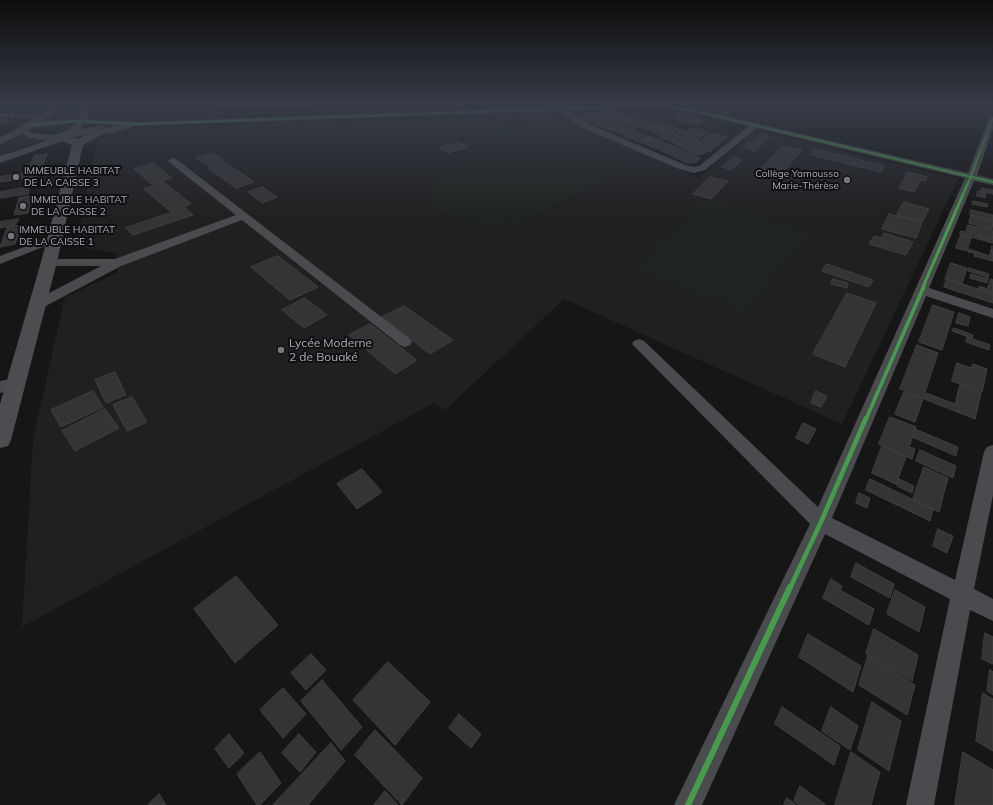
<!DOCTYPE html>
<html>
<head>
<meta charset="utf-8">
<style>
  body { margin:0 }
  canvas { display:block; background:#161616 }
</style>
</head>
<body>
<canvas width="993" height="805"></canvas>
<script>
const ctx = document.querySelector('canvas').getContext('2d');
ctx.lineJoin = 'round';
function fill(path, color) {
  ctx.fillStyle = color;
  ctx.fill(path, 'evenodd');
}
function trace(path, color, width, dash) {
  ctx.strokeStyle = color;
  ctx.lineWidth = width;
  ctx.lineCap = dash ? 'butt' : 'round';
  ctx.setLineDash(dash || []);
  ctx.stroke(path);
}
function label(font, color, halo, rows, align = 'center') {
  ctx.font = font + ' Mulish,sans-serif';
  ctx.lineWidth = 4;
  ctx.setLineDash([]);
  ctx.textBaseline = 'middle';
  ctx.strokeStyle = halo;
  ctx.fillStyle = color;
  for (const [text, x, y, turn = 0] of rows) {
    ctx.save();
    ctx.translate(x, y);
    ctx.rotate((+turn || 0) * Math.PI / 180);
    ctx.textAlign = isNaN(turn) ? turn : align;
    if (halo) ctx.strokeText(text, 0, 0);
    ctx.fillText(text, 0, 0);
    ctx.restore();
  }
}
fill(new Path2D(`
  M552 114 699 178 757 130 958 179 842 424 564 299 445 410 434 403 22 627 33 440 65 297 117 273 116 253 76 246 97 141 113 132 126 128Z`), '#202021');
fill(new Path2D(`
  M0 104H55L39 115 0 112Z
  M71 104H81L78 119 45 121Z
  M524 120 539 128 495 139 481 131Z
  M61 124 72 125C62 134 49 134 37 129L42 126Z
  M19 134 46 139 0 156V143Z
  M551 138C567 139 640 148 611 175L527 219C515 222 503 225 490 224 467 223 406 209 441 178L526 142Z
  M707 201 809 233 746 312 632 267Z`), '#1e241f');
const building = new Path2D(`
  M125 104H141V107L129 109V107H125Z
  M619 112 633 118 622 121 616 118 611 120 616 123 603 127 580 118 584 113Z
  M682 115 703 120 697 125 675 119Z
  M633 118 650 124 639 128 622 122Z
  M0 119 14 120 4 121 10 122 6 124 0 123Z
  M662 122 687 132 678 135 653 125Z
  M619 123 635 130 621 134 605 128Z
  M651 125 669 132 660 135 642 128Z
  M692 128 708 132 700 138 694 140 681 137Z
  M635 130 636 131 653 138 640 142 633 139 634 138H627L629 137 623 135Z
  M671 133 689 140 678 144 660 137Z
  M711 133 727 137 713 149 694 142 696 140 700 141Z
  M761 134 770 136 763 143 754 141Z
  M655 138 673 146 661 150 653 147 655 146 652 147 650 146 652 145H646L648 144 641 142Z
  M690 141 712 150 698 155 676 145Z
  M750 141 762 144 755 151 743 148Z
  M458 142 468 147 449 153 439 148Z
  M673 146 700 158 697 162 687 163 662 151Z
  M783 146 802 150 780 176 759 171Z
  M815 149 885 166 881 172 811 155Z
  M212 153 225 161 209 166 196 158Z
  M47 154 42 168 28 170 34 156Z
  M734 157 742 160 731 170 722 167Z
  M153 163 172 178 152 184 134 169Z
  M226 163 254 182 236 188 208 168Z
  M34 172 33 177 0 182V177Z
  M908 172 927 177 925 181 920 180 914 192 899 188Z
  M37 177 36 184 25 186 27 178Z
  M710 177 728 181 711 199 693 194Z
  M164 182 191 204 170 211 144 189Z
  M29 187 28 194 0 198V192Z
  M263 187 277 197 262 203 248 192Z
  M982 188 993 190V194L981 191Z
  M978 191 986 193 985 198 977 196Z
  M32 196 28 213 14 215 19 198Z
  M973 201 988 204 987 207 972 204Z
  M904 202 929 209 922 222 897 215Z
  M185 208 193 215 133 235 126 228Z
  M971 210 993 215V221L970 215Z
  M889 214 922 222 916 238 882 229Z
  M971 216 993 221 992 229 969 223Z
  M19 219 15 225 0 228V222Z
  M22 225 15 244 0 247 7 228Z
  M968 225 993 230V239L966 231Z
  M961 231 993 240V243L960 234Z
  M884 233 913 242 906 255 869 244 874 236 881 238Z
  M961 235 971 237 967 251 956 248Z
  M992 246 993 261 974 256 975 253 968 252 969 249 989 256Z
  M278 256 318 287 290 300 251 267Z
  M951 263 967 268 962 284 945 279Z
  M827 264 873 280 869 287 822 271Z
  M969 268 989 274 987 283 970 278 971 274 985 278V276L968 271Z
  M833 279 848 283 847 288 831 284Z
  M947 279 993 294V303L944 287Z
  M991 279 993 280V294L978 289 980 286 987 289Z
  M847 293 876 303 845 367 813 354Z
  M305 298 327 315 304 328 282 310Z
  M933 305 954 312 942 350 919 342Z
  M404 306 453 340 430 354 382 317Z
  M959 313 970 317 968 326 956 323Z
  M370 324 417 360 395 374 349 335Z
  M954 328 973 335 972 338 952 331Z
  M967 337 990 345 989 350 966 342Z
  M917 345 938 353 923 398 900 389Z
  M957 363 971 368 973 364 987 369 982 392 952 381Z
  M115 372 126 395 106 403 95 380Z
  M960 385 981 393 975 419 924 399 926 393 955 404Z
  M93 391 103 407 61 427 51 410Z
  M816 391 827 396 821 407 811 403Z
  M904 392 923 399 915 422 895 414Z
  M132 397 147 422 127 431 113 405Z
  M105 409 119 428 75 451 62 431Z
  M890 417 916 427 909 447 915 449 912 459 879 444Z
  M803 423 816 429 808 444 796 438Z
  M915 429 958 447 956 456 912 437Z
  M882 446 906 457 896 484 872 473Z
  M920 450 956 466 953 478 916 461Z
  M924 467 948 478 939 512 913 500Z
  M362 469 382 492 357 509 337 484Z
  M870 479 933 509 930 521 866 490Z
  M899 479 914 486 912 493 897 486Z
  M859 493 870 498 867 508 856 503Z
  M938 529 953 536 947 553 933 546Z
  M856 563 894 584 890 598 851 577Z
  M236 576 278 625 235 663 194 609Z
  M831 579 842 586 840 590 874 609 869 625 823 598Z
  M895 590 925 607 919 632 887 614Z
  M874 629 918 655 912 681 866 654Z
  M985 633 993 637V664L982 659Z
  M808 634 861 666 853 692 799 657Z
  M311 654 326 670 306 690 291 673Z
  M868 656 915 685 907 715 859 685Z
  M388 662 430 702 395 745 353 700Z
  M990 670 993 672V695L987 691Z
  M322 680 362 727 341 750 301 701Z
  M283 688 306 714 283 738 260 710Z
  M983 693 993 699V751L976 741Z
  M872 702 901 721 889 771 858 750Z
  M782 707 840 746 834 765 775 724Z
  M831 707 858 726 850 750 822 731Z
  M459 714 481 734 471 748 449 728Z
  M375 730 422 778 402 805 355 755Z
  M229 734 244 753 229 768 215 749Z
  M299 734 316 752 300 772 282 753Z
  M331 743 345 761 308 805H273Z
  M260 752 281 783 260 805H257L237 774Z
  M851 752 880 772 871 805H835Z
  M963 752 993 770V805H955Z
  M800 786 826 805H799L794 801Z
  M385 791 398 805H374Z
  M159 794 166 805H148Z
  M787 798 796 805H784Z`);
fill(building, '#343435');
trace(building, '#3e3f42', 1);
fill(new Path2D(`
  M239 104H342L338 106 158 110 154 108 158 106Z
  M622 104H663L717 114 729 104H738L725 116 968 173 989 118 993 116V129L977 175 993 179V185L974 181 929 288 993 309V318L926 296 832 518 955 580 984 452 987 447 993 445V495L974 589 993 599V621L970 610 934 805H906L950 599 825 534 702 805H674L810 524 632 344 634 341 639 339 644 341 818 507 965 178 757 128 705 170 694 173 679 169 583 128 559 111 139 126 74 123 31 128 27 125 31 122 74 119 139 122ZM655 107 695 113 749 126 699 166 694 167 685 165 589 124 569 111Z
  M0 113 43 115 47 117 43 119 0 117Z
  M103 125 107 128 106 130C83 135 36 150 18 130L22 127 33 133 50 135Z
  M173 158 176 159 410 339 412 342 410 345 405 347 400 345 242 220 121 266 42 308H32L30 305 32 302 101 266H49L45 265 43 262 45 259H115L236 215 170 163 168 161 170 159Z
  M54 236 58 237 60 239 58 241 0 264V256Z
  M17 378 22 379 25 383 22 387 0 393V381Z`), '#4a4b4e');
fill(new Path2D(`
  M57 104H69L26 132 0 144V137L18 128Z
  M82 104H92C88 119 84 128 71 137L77 139 94 131 129 122 134 125 133 127 102 135 83 145 57 262 11 440 8 446 0 448V404L41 262 72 145 62 141 0 163V156C20 149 64 138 76 122 80 117 81 110 82 104Z`), '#4c4d50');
trace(new Path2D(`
  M13 115 10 110 14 104`), '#9e8076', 1.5, [3.5, 1.5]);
trace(new Path2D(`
  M31 125 74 121 139 124 655 105 695 111 993 182
  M968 184 993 118`), '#469c4c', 2);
trace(new Path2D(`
  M923 287 968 183`), '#469c4c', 3);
trace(new Path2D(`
  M866 419 924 286`), '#469c4c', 3.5);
trace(new Path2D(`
  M790 588 821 522 866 418`), '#469c4c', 4.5);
trace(new Path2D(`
  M688 805 790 587`), '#469c4c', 6);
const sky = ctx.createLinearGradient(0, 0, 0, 217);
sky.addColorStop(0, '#0c0c0c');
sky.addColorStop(0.48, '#363c47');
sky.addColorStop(1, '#363c4700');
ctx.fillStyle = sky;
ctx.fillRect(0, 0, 993, 217);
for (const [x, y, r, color] of [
  [16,177,4,"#74777e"],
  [847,180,4,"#74777e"],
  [23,206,4,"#74777e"],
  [11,236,4,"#74777e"],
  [281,350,4,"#74777e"]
]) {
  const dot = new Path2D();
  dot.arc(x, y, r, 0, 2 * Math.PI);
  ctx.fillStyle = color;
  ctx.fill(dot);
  trace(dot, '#101012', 1.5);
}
label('10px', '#a7abb6', '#101012', [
  ["IMMEUBLE HABITAT",24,171],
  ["DE LA CAISSE 3",24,183],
  ["Collège Yamousso",839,174,"right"],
  ["Marie-Thérèse",839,186,"right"],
  ["IMMEUBLE HABITAT",31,200],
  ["DE LA CAISSE 2",31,212],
  ["IMMEUBLE HABITAT",19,230],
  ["DE LA CAISSE 1",19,242]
], 'left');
label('12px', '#a7abb6', '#101012', [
  ["Lycée Moderne",289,343],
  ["2 de Bouaké",289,357]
], 'left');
</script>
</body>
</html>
